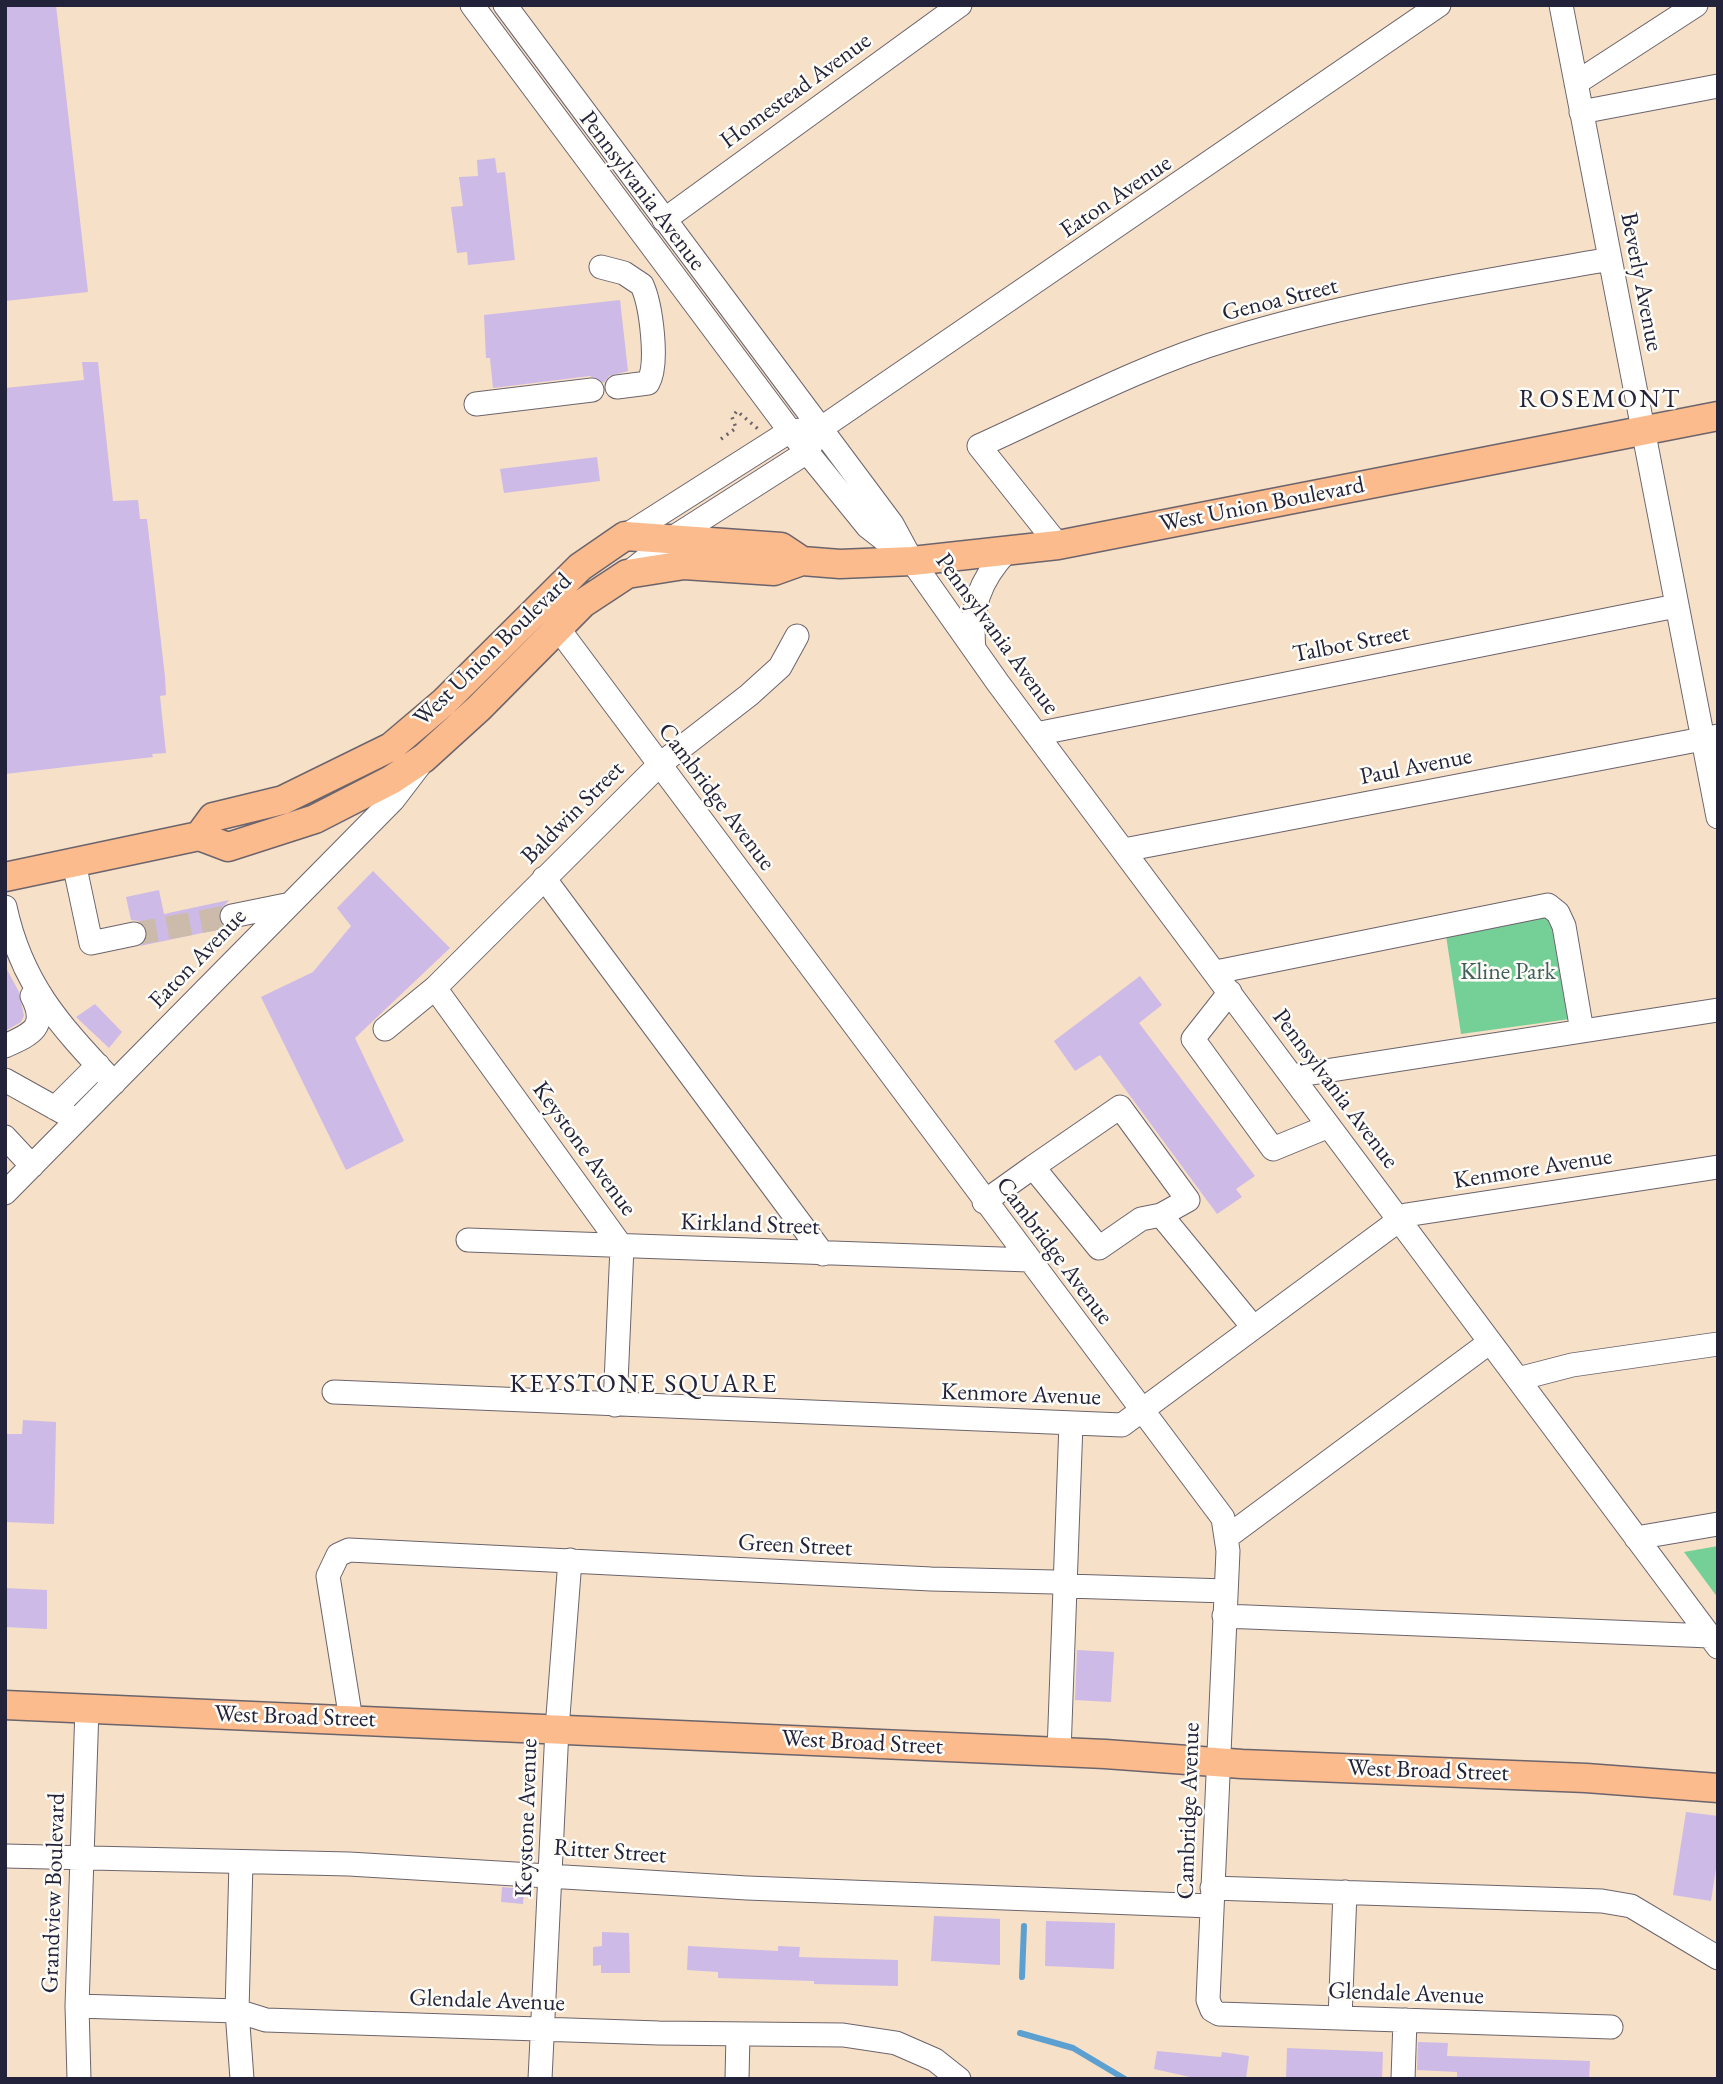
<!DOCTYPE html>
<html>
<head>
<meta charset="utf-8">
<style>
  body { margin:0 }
  #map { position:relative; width:1723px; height:2084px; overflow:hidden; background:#f6e0c7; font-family:"EB Garamond",serif }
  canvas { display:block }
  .frame { position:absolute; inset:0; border:7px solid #22223b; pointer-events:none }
</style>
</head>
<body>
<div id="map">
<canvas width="1723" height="2084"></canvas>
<div class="frame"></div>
</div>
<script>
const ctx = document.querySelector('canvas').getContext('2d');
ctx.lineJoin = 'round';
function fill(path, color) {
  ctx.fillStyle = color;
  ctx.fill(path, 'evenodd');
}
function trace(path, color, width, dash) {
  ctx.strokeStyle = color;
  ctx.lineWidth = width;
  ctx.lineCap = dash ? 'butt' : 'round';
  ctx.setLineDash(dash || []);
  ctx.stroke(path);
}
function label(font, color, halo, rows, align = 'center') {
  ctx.font = font + ' "EB Garamond",serif';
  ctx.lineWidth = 5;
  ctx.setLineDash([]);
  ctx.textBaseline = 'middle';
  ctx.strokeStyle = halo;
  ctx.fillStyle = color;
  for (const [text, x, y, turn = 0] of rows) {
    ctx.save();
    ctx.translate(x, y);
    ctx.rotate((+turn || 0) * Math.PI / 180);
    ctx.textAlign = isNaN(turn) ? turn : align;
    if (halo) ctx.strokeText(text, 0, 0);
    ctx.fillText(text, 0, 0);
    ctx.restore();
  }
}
fill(new Path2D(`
  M1542 913 1557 927 1570 1019 1461 1034 1445 929Z
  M1718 1546V1598L1684 1552Z`), '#75d097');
trace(new Path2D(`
  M1022 1977 1024 1926
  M1020 2033 1073 2048 1125 2079`), '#5ca0d1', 6);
fill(new Path2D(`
  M5 5H56L88 292 5 301Z
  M495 158 497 173 505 172 515 260 468 265 467 252 457 253 451 207 463 206 459 177 478 176 477 160Z
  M620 300 628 371 609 376 604 383 590 376 493 388 490 358H486L484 315Z
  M82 362H98L113 501 138 500 140 519H147L165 677 166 695 160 696 166 753 152 754 153 757 5 774V388L84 380Z
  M597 457 600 481 504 493 500 469Z
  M373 871 450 948 355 1038 404 1141 346 1170 261 997 313 972 351 926 337 908Z
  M159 890 164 914 229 900 219 912V919L226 928 140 946 147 939V930L139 921 131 920 126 897Z
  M5 966 19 992 24 1016 21 1022 5 1031Z
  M1140 976 1162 1005 1139 1023 1255 1176 1236 1189 1242 1197 1217 1214 1100 1055 1075 1071 1054 1041Z
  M95 1004 122 1032 109 1048 76 1017Z
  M23 1420 56 1422 54 1524 5 1522V1434H22Z
  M5 1588 47 1590V1629L5 1627Z
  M1077 1650 1114 1652 1111 1702 1075 1700Z
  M1686 1812 1718 1816V1855L1711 1901 1673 1895Z
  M502 1887 524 1889 523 1904 501 1902Z
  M934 1916 1000 1919V1965L931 1961Z
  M1046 1921 1115 1923 1114 1969 1045 1966Z
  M602 1932 629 1933 630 1973H601V1965L593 1966V1947L602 1946Z
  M688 1946 778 1951V1946L800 1947 799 1957 898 1960V1986L814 1984V1981L718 1978V1972L687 1970Z
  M1418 2042 1448 2043 1447 2056 1590 2061 1589 2079H1457V2072L1417 2070Z
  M1287 2048 1383 2052 1382 2079H1286Z
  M1157 2051 1221 2057 1222 2052 1249 2056 1246 2079H1199L1154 2069Z`), '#cdbae6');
trace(new Path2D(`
  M134 934 232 916`), '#ccbaab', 23, [23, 11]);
const minor = new Path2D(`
  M472 5 790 431 868 527 904 555
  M505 5 892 524 912 561 998 683 1718 1647
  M1561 5 1718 817
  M1576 83 1696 5
  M1581 112 1718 86
  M664 220 960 5
  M601 267 624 273 642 285C651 305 659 364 648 383L617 387
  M476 404 592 390
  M625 536 790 431 802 430
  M1058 545 979 446C1061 409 1143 365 1229 339 1352 301 1483 282 1610 259
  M627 574 674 537 807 452 820 429 1439 5
  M557 627 1223 1518 1228 1551 1208 2000 1212 2010 1219 2014 1611 2027
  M974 649C970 608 979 581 1007 551
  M1036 734 1676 606
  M1124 850 1718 736
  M74 863 91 943 134 934
  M544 878 823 1254
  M5 907C22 986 61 1026 114 1083
  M232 916 286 905
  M1216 972 1548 905 1558 913 1564 926 1582 1031
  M435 988 622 1247 615 1405
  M1230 992 1193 1039 1273 1149 1329 1126
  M385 1029 435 988 659 765 749 695 780 667 797 636
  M5 1046C32 1034 48 1027 32 996
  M1293 1076 1718 1010
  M5 1080 66 1114 74 1123
  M55 1108 98 1065
  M5 1137 32 1166
  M5 1193 393 800 419 766
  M984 1202 1033 1167 1099 1248 1141 1219 1161 1215 1188 1200 1120 1107 1033 1167
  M1161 1215 1253 1327
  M468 1240 1029 1260
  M1518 1379 1572 1365 1718 1344
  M334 1392 1122 1425 1406 1215 1718 1167
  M1227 1537 1490 1342
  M1636 1538 1718 1524
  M1224 1616 1710 1636
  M351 1720 328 1576 338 1555 349 1550 931 1579 1054 1582 1067 1586 1226 1591
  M1059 1752 1071 1423
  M5 1856 349 1864 747 1888 1211 1906
  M241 1862 237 2011 242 2079
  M1212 1888 1602 1901 1631 1906 1718 1958
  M77 2006 237 2011 266 2020 659 2033 843 2035 896 2043 935 2060 959 2079
  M1340 2018 1345 1892
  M79 2079 77 2006 87 1708
  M540 2079 557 1729 570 1560
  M737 2079 738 2034
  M1403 2079 1405 2020`);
const major = new Path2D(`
  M199 836 213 817 283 800 391 747 444 702 580 567 625 536 781 547 802 561
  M5 877 199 836 228 847 315 819 391 780 424 758 479 708 583 603 627 574 684 565 774 571 802 561 840 564 912 561 1058 545 1718 416
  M5 1705 1105 1754 1242 1764 1586 1778 1718 1788`);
trace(minor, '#6c646c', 25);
trace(major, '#6c646c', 31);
trace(new Path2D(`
  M721 439 736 428 732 417 737 411 758 429`), '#6c646c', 3.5, [2, 5]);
trace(minor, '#fff', 23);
trace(major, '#fbbb8d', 28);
label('24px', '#22223b', '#fdfcf7', [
  ["Homestead Avenue",796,91,-36],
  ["Pennsylvania Avenue",642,191,53],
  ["Eaton Avenue",1116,197,-34],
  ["Beverly Avenue",1641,282,79],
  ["Genoa Street",1280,300,-14],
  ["West Union Boulevard",1262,505,-11],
  ["Pennsylvania Avenue",997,634,54],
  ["Talbot Street",1351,644,-11],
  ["West Union Boulevard",493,650,-44],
  ["Paul Avenue",1416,767,-11],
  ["Cambridge Avenue",716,797,53],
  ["Baldwin Street",573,813,-45],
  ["Eaton Avenue",198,959,-46],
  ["Pennsylvania Avenue",1335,1089,53],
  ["Keystone Avenue",584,1149,54],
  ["Kenmore Avenue",1533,1169,-9],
  ["Kirkland Street",750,1225,2],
  ["Cambridge Avenue",1054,1251,53],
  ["Kenmore Avenue",1021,1395,2],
  ["Green Street",795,1546,3],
  ["West Broad Street",295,1717,2],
  ["West Broad Street",862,1743,3],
  ["West Broad Street",1428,1771,2],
  ["Cambridge Avenue",1189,1811,-88],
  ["Keystone Avenue",527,1818,-88],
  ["Ritter Street",610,1852,4],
  ["Grandview Boulevard",54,1893,-88],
  ["Glendale Avenue",1406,1994,2],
  ["Glendale Avenue",487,2001,2]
]);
label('24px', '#3f5f5b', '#fdfcf7', [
  ["Kline Park",1508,972]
]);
ctx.letterSpacing = '2px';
label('26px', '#22223b', '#fdfcf7', [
  ["ROSEMONT",1600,400],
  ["KEYSTONE SQUARE",644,1385]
]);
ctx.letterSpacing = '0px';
</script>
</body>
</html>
